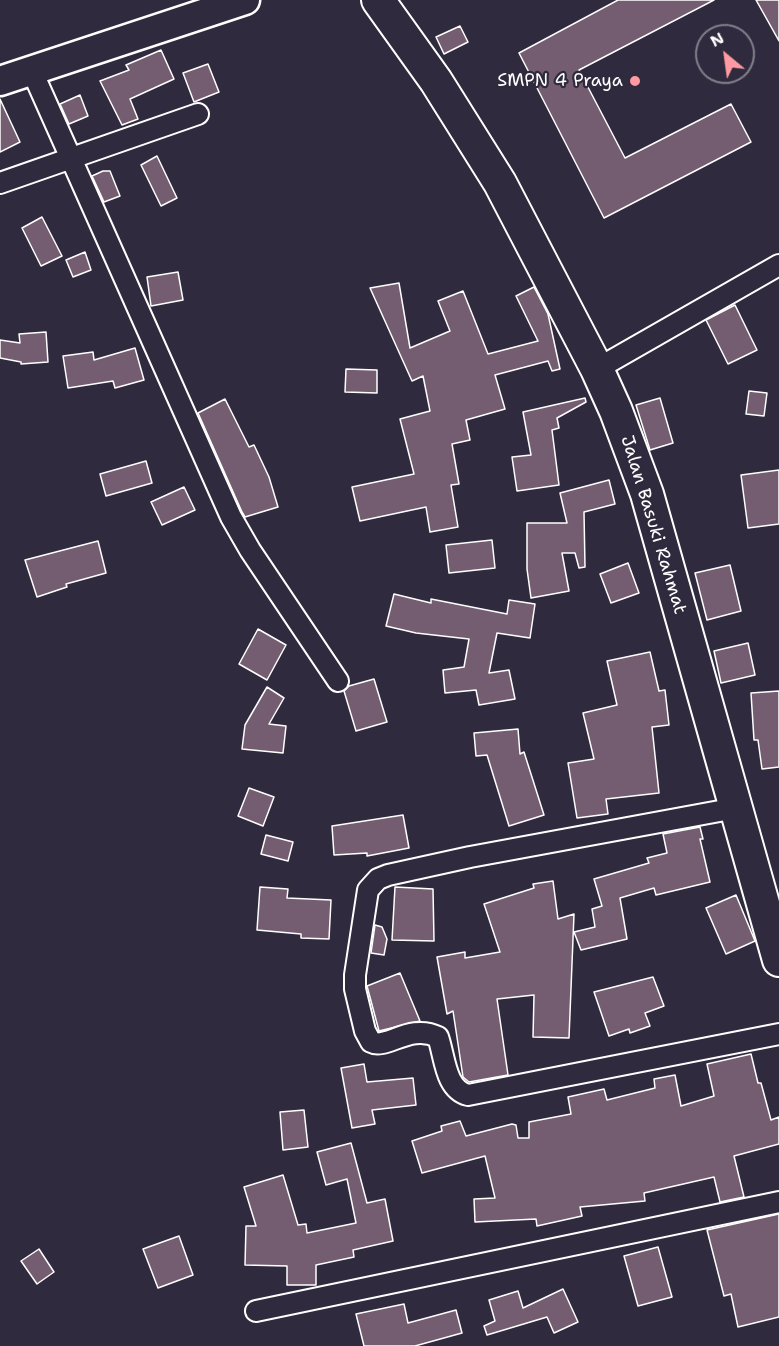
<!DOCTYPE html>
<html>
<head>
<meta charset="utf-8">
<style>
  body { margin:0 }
  #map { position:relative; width:779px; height:1346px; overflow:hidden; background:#2f2a3d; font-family:"Shantell Sans",sans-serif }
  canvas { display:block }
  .north { position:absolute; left:695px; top:24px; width:60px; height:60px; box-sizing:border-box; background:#2f2a3d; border:2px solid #827f8b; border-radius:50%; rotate:331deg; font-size:16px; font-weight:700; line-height:24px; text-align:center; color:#fff }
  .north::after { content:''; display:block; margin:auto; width:21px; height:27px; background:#ff9aa2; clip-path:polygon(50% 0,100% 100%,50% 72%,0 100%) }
</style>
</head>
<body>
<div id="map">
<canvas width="779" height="1346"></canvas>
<div class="north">N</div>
</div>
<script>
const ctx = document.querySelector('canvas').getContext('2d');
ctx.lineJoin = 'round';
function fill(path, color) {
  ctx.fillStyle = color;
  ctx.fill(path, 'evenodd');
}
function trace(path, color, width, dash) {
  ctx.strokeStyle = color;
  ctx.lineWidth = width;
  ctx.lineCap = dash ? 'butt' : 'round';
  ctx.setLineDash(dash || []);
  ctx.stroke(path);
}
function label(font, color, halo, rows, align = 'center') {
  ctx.font = font + ' "Shantell Sans",sans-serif';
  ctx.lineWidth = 4.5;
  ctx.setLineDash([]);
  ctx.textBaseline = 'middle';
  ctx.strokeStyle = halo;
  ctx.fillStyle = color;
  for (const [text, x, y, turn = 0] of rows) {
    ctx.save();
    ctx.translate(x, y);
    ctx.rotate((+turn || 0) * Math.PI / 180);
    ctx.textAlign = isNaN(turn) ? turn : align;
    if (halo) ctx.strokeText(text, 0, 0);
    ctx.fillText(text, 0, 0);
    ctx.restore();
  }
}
const building = new Path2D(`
  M618 0H714L579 70 625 158 731 104 751 142 604 218 519 53Z
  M756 0H779V41Z
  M460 26 468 42 444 54 436 37Z
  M161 50 174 79 130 99 138 119 122 125 100 81 129 70 126 65Z
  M208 64 219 92 194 102 183 73Z
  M80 95 88 116 69 124 60 104Z
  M0 99 20 142 0 152Z
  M157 156 177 198 161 206 141 165Z
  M103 171H110L120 196 104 202 92 176Z
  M42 217 62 256 41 266 22 228Z
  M85 252 91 270 73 277 66 260Z
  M178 272 183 300 151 306 147 277Z
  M399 283 410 348 450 331 438 301 463 291 488 354 538 341 516 296 534 287 548 314 560 369 552 371 548 361 495 375 505 409 466 420 470 440 452 444 459 484 451 485 458 527 430 532 426 507 360 521 352 487 414 474 400 419 430 411 423 376 412 381 370 288Z
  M735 305 757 350 728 364 706 320Z
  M46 332 48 362 21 364V362L0 358V340L20 343 19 334Z
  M135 348 144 380 115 388 113 381 68 388 63 356 93 352 94 360Z
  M346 369 377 370V393L345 392Z
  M749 391 767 393 764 416 746 414Z
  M585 398 586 402 557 418 559 428 552 430 559 485 517 491 512 457 531 455 523 412Z
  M660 398 673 443 650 450 636 405Z
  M225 399 249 447 254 445 269 477 278 507 245 517 242 512 198 413Z
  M146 461 152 483 106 496 100 474Z
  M779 470V524L748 528 741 475Z
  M609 480 615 504 584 512 585 567 579 568 575 553H562L569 591 531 598 527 569V523H567L560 493Z
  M184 487 195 510 162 525 151 502Z
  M492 540 495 568 449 573 446 545Z
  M98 541 106 573 66 584 67 587 37 597 25 560Z
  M628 563 639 593 611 603 600 574Z
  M730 565 741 611 707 620 695 573Z
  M394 594 431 603V599L507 614 509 600 535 604 530 638 497 633 489 673 509 670 515 699 479 705 476 690 445 693 443 670 464 667 469 639 416 633 386 626Z
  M258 629 286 645 267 680 239 664Z
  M748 643 755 675 721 683 714 651Z
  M650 652 659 691 665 690 669 725 652 727 659 793 606 799 608 814 577 818 568 763 594 759 583 713 617 705 607 661Z
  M374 679 387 722 356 731 344 691 349 686Z
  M267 687 284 698 269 724 286 726 283 753 242 749 245 725Z
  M779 691V767L762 769 758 740H754L751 693Z
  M518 729 520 754 524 752 544 815 509 826 487 755 476 756 474 733Z
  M249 788 274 797 263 826 238 816Z
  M403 815 409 848 367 856V853L334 855 332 826Z
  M700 827 703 839H700L710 882 656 895 654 888 620 898 627 939 581 950 574 932 595 927 592 909 602 906 594 879 649 863 647 858 667 853 663 834Z
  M266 835 293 842 288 861 261 854Z
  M553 881 558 919 574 914 569 1038 533 1037 534 995 497 999 508 1075 469 1082 463 1077 453 1011 447 1014 437 957 465 952V958L500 952 484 904 534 888 533 884Z
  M260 887 288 889 287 898 331 900 329 939 301 938V934L257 930Z
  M395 887 433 889 434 941 392 940Z
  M736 895 755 941 726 954 706 908Z
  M375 925 382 927 387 939 384 955 371 953Z
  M400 973 420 1021 379 1031 367 986Z
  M653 977 664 1006 645 1013 650 1026 630 1033 629 1029 609 1036 594 992Z
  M751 1054 758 1083H761L771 1120 779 1117V1144L734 1156 744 1197 720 1202 714 1177 644 1193 645 1201 580 1207 582 1216 537 1226 536 1219 475 1222 474 1199 495 1198 485 1156 422 1173 412 1141 442 1131 441 1126 460 1121 466 1136 512 1124 516 1125 518 1138H529V1122L571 1114 568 1097 604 1089 607 1100 655 1088 654 1079 675 1075 681 1106 714 1096 707 1064Z
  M364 1064 367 1082 413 1078 416 1105 372 1110 375 1124 352 1128 341 1068Z
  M304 1110 308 1147 283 1150 280 1112Z
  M351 1143 367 1203 385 1199 393 1241 353 1250 354 1257 316 1265V1285H287V1266L245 1265 246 1226H256L244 1187 283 1175 298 1225 306 1224 307 1233 356 1223 347 1179 326 1185 317 1152Z
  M779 1214V1317L738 1327 731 1294 724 1296 707 1230Z
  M179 1236 193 1275 158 1288 143 1249Z
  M658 1247 672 1297 638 1306 624 1256Z
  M39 1249 54 1272 37 1284 21 1261Z
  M563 1289 578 1322 554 1333 547 1317 487 1335 484 1326 495 1321 489 1300 518 1291 523 1308Z
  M404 1304 408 1323 456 1310 462 1333 415 1346H364L356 1314Z`);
fill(building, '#745d71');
trace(building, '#fff', 1.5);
const street = new Path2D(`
  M32 71 231 517 250 550 338 681
  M0 183 198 114
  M597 369 779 265
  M736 808 470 857 388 875 378 879 368 890 355 975V989L365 1031 371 1042C386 1050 410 1023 438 1037 445 1057 445 1089 468 1095L779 1034
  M256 1311 779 1202`);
const secondary = new Path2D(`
  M0 81 245 0`);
const primary = new Path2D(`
  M378 0 436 81 500 183 597 369 616 411 647 494 779 960`);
trace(street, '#fff', 24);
trace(secondary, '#fff', 33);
trace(primary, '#fff', 36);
trace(street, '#2f2a3d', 20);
trace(secondary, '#2f2a3d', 28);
trace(primary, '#2f2a3d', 32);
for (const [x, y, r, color] of [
  [635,81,6,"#ff9aa2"]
]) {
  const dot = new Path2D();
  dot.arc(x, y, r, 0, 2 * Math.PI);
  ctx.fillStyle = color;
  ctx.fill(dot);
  trace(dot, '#2f2a3d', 2);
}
label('18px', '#fff', '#2f2a3d', [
  ["SMPN 4 Praya",623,81]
], 'right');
label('18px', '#fff', '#2f2a3d', [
  ["Jalan Basuki Rahmat",653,525,73]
]);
</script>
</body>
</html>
